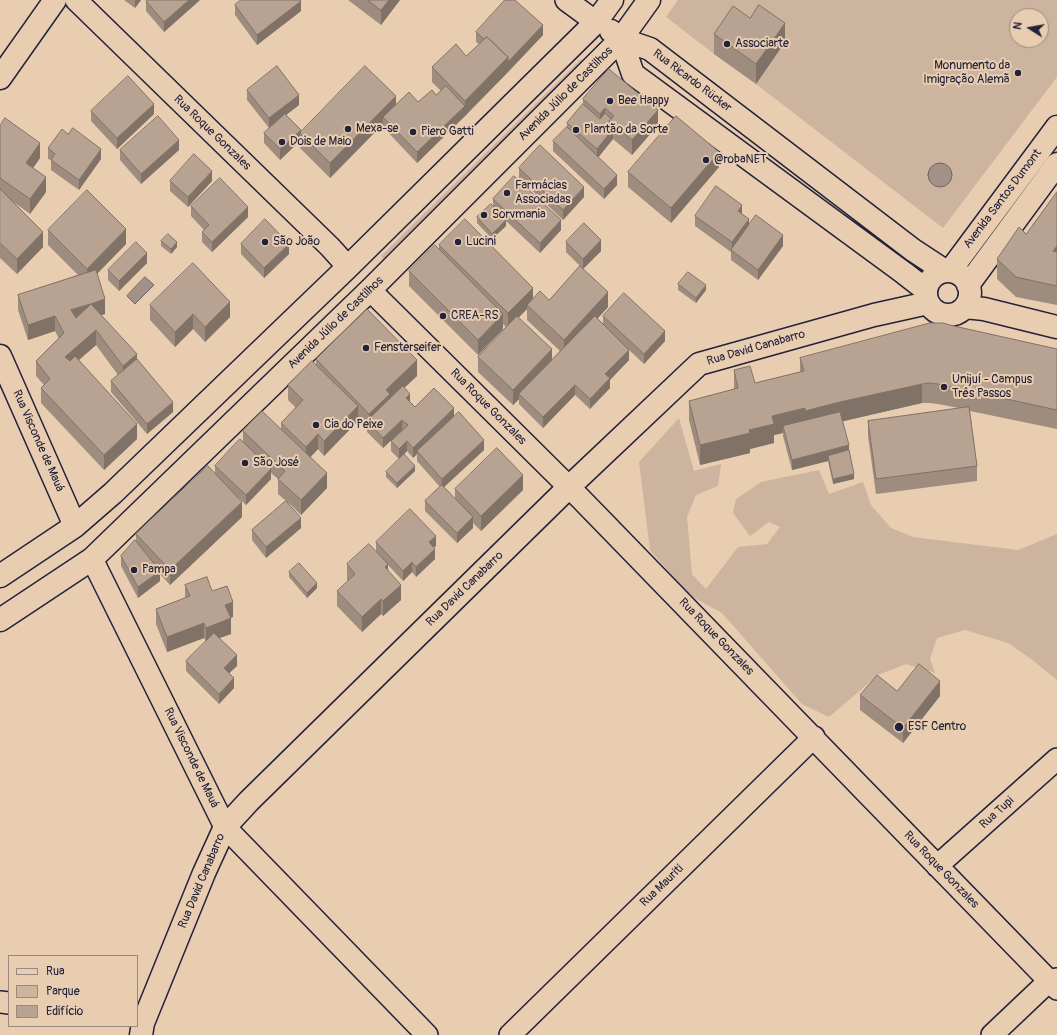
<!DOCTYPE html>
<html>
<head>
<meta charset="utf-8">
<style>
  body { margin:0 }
  #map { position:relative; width:1057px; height:1035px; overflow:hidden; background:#e9cdb0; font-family:Pangolin,sans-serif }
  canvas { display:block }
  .legend { position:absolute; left:8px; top:955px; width:130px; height:72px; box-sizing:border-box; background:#e9cdb0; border:1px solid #998981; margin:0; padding:5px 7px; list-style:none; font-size:12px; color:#22223b }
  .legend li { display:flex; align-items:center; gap:8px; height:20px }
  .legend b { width:20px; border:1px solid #998981 }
  .north { position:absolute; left:1009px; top:8px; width:40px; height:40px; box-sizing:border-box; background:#e9cdb0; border:1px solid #998981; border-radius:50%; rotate:281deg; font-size:11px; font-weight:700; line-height:16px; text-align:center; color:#22223b }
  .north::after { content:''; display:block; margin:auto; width:14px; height:18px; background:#22223b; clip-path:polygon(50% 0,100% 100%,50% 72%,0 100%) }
</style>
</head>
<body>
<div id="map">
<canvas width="1057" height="1035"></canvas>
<ul class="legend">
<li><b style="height:5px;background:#e9cdb0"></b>Rua</li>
<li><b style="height:11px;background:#ccb49f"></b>Parque</li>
<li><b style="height:11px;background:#b8a393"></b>Edifício</li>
</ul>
<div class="north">N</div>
</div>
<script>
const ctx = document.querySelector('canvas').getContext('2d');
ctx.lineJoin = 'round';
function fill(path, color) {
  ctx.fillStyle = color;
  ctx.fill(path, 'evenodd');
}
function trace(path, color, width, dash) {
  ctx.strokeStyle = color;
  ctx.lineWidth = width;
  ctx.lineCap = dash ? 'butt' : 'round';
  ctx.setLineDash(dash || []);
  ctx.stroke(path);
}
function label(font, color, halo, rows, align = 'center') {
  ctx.font = font + ' Pangolin,sans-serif';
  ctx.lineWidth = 4;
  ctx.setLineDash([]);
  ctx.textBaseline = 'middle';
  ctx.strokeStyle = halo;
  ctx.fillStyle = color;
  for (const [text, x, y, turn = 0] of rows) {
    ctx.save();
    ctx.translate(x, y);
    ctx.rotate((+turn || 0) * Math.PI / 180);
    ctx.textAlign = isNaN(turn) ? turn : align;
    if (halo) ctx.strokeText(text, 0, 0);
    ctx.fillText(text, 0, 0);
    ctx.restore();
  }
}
fill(new Path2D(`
  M678 0H1057V77L943 228 756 84 714 54 666 17ZM1017 16H1041V40H1017Z
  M581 59 586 65 386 261 381 256Z
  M679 418 694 471 721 464 718 486 696 495 687 517 692 574 706 589 738 547 767 544 780 527 769 522 750 536 733 513 736 499 761 482 819 470 829 494 863 482 871 505 891 528 913 537 1018 550 1057 534V680L1031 659 1008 643 965 630 937 638 930 659 935 673 906 664 878 675 829 717 802 704 722 613 689 595 650 550 639 462Z`), '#ccb49f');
const water = new Path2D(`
  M928 175a12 12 0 1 1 24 0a12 12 0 1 1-24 0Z
  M145 277 154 285 135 304 127 296Z`);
fill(water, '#a29186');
trace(water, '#6f6568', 1);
const street = new Path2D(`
  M76 0 330 247 348 267
  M566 0 596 22
  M370 290 581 499 1057 989
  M92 559 225 827 427 1035
  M937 866 1057 759
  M0 1002 9 1003
  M510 1035 814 737
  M992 1035 1049 981 1057 979`);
const secondary = new Path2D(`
  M611 31 621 39 650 49 913 250 945 271
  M621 39 633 74 904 273 926 290
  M0 78 55 0
  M950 271 1057 127
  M926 293a22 22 0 1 1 44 0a22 22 0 1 1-44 0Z
  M968 285 1057 164
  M965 307 984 309 1057 327
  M0 356 75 526
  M0 576 75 526 113 493 348 267 596 22 612 0
  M0 620 92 559 370 290 621 39 649 0
  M141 1035 143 1023 204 873 225 827 249 801 569 487 699 364 874 315 928 303`);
trace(street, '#22223b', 24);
trace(secondary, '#22223b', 25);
trace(street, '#e9cdb0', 21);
trace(secondary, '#e9cdb0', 22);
fill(new Path2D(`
  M124 0H141L135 8Z
  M200 0 164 32 146 11V1Z
  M348 0H400L381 25Z
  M235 5 301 11 257 45 235 15Z
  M476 32 543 35 508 72 465 116 417 163 383 127V124L330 178 300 148V141L280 160 264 143V133L272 126 269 128 247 100V90L299 105 286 115 301 132 396 104 418 102 436 95 441 91 432 82V67L466 56 479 44 476 42Z
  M714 34 785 42 756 84 714 54Z
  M583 99 658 125 632 155 613 139 598 157 617 185 604 199 553 151V141L567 127V123L583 104Z
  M91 111 154 114 117 149 91 121Z
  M0 126 40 158 33 168 46 192 30 214 12 201 43 247 17 274 0 258Z
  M48 148 101 159 79 190 51 170V160L48 159Z
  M120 150H179L141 184 120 160Z
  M719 167 671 223 628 187V172Z
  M519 168 584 197 563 220 519 178Z
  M170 181H212L188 207 170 191Z
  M1057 192V305L1016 297 997 279V259L1026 234Z
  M493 199 561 230 540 253 506 221V226L492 239 477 223V217L493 205Z
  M191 206 248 217 212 252 202 242V232L204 230 191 216Z
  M742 214 749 226 783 246 758 280 731 260V252L695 226V216Z
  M48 230 126 244 97 274 105 314 101 315 137 359 173 412 147 434 111 392V381L118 375 96 345 79 360 137 439 104 470 41 403V388L44 385 36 376V361L59 339 55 331 28 340 18 310V295L78 275 48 245Z
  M161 241 177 247 171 254 161 246Z
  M566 242 601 251 583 269 608 307 597 319 603 324V316L665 341 644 364 629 350V360L610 380V388L590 409 575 395 543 428 519 404V399L513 405 478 372V357L506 327 503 324V329L478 355 409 286V271L439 250V245L533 298 549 300 580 266 566 252ZM527 309V320L560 351 552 360 518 318Z
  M241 244 289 254 264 278 241 254Z
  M147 263 119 291 108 280V270Z
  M678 284 706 290 696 303 678 290Z
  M150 305 230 317 205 342 193 329 175 347 150 320Z
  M1057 349V429L970 411 977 466V481L876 494 868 436V421L959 408 938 404 929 403H922L843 421 854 479 833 484 828 461 792 470 783 436V433L774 435V443L750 449V453L700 465 689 420V401L734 389V370L755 383 800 372V358Z
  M316 359 417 376 404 388 410 402 415 407 454 417 484 450 444 487 455 499V489L523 490 481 531 473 523V528L457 543 425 511V501L440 487 417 461V454L413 458 407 451 399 459 391 451V441L402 430 383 448 367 432V427L358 418V421L324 456 318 449 310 457 327 488 301 515 288 502 301 528 266 558 252 540V530L286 501 278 494V479L271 473V479L246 505 239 498 242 517 170 585 160 574V581L138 598 121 566V556L136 541V534L215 473V466L243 442V431L281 429V423L296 408 288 400V385L316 365Z
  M415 471 397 488 386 477V472Z
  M376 542 436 546 434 547 435 559 416 577 412 572 403 581 388 565V570L401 600 383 616 381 614 362 632 337 606V591L348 581 347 580V564L376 551Z
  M289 572 317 588 307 598 289 577Z
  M185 585 212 591 233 617 230 618 231 634 219 638 237 666 229 673 234 688 219 704 186 671V661L206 642 204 638 167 652 156 624V609L185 598Z
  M897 691 940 696 903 743 860 710V695Z`), '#9e8c7e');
fill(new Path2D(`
  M135 0H141L135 8Z
  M189 0H200L164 32V22Z
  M389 0H400L381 25V10Z
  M301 1V11L257 45V35Z
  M785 23V42L756 84V64Z
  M543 25V35L508 72 465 116 417 163V152L465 106V101L508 57Z
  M299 95V105L269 128V118Z
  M396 96V111L383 117V124L330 178V163Z
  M154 104V114L117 149V138Z
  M605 108V123L600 129V114Z
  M658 110V125L632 155V140Z
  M613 129V139L597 159V149Z
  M301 130V134L300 133V141L280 160V149Z
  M179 140V150L141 184V174Z
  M40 143V158L26 178V163Z
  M101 149V159L79 190V180Z
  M719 152V167L671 223V208Z
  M212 171V181L188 207V197Z
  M617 175V185L604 199V189Z
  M46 177V192L30 214V199Z
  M584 187V197L563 220V210Z
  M742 205V215L738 211Z
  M248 207V217L212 252V242Z
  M749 219V229L732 250V242Z
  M506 220V226L492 239V234Z
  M561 220V230L540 253V243Z
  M126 229V244L87 284V269Z
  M43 232V247L17 274V259Z
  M783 235V246L758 280V270Z
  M601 240V251L583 269V259Z
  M177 242V247L171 254V249Z
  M289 244V254L264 278V268Z
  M1057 246V266L1053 251Z
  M147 253V263L119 291V281Z
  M706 285V290L696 303V298Z
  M533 288V303L527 305V309L508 328V313Z
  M608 292V307L564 355V340Z
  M105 299V314L71 325V310Z
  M230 302V317L205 342V327Z
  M193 314V329L175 347V332Z
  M503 314V329L478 355V340Z
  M55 316V331L28 340V325Z
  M96 330V345L65 372V357Z
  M665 331V341L644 364V354Z
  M552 349V364L519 394V399L513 405V390Z
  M629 350V360L610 380V388L590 409V399L605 374Z
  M137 354V369L123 381V366Z
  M417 360V376L390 401 369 424V414L386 390Z
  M922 384V403L840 422 805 431V411L840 402Z
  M575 385V395L543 428V417Z
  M410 394V404L406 398Z
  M173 402V412L147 434V424Z
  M358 406V421L324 456V441Z
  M454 408V419L417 451V454L413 458V448Z
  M805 408V427L783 426V433L774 435V443L750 449V453L700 465V445L749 430 772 416Z
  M402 420V430L383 448V438Z
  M137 424V439L104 470V455Z
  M318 434V449L306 462V447Z
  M484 440V450L442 489V479Z
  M407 441V451L399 459V449Z
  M849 445V456H828V461L792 470V460Z
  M415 466V471L397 488V483Z
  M271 469V479L246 505V495Z
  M327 473V488L301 515V500Z
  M854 474V479L833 484V479Z
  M523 475V490L481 531V516Z
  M242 502V517L170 585V570Z
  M473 517V528L457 543V533Z
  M301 518V528L266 558V547Z
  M436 536V546L429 552V542Z
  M435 549V559L416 577V567Z
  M412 562V572L403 581V571Z
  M388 564V579L385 567Z
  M160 571V581L138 598V587Z
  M317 583V588L307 598V593Z
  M401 585V600L383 616V601Z
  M381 599V614L362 632V617Z
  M233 602V617L225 620V605Z
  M231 618V634L206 643V628Z
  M204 623V638L167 652V637Z
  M237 655V666L224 678V668Z
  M234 678V688L219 704V694Z
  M940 681V696L903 743V728Z`), '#817267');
const building = new Path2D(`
  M147 0H189L164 22 146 1Z
  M241 0H300L301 1 257 35 235 5Z
  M368 0H389L381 10Z
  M505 0H515L543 25 508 62V57L487 37 484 39 476 32Z
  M759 5 785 23 756 64 714 34 733 6 750 18Z
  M487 37 508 57 465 101 432 67 456 44 466 56Z
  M277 66 299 95 269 118 247 90Z
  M365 66 396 96 330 163 300 133Z
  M609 69 658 110 632 140 609 121 614 116 605 108 600 114 583 99Z
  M128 76 154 104 117 138 91 111Z
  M446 86 465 106 417 152 383 117 409 92 418 102 432 90 436 95Z
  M583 104 600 119 605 113 611 119 609 121V126L613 129 597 149 567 123Z
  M285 114 301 130 280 149 264 133Z
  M158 116 179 140 141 174 120 150Z
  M676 116 719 152 671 208 628 172Z
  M5 118 40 143 26 163 46 177 30 199 0 178V126Z
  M567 127 617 175 604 189 553 141Z
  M73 128 101 149 79 180 51 160 55 154 48 148 62 129 68 134Z
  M540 145 584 187 563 210 519 168Z
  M194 154 212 171 188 197 170 181Z
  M514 176 561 220 540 243 493 199Z
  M220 178 248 207 212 242 202 232 209 225 191 206Z
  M716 186 742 205 738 211 749 219 732 242 695 216Z
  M0 189 43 232 17 259 0 243Z
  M87 190 126 229 87 269 48 230Z
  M1057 192V246L1053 251 1057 252V286L1016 277 997 259 1019 227 1026 234Z
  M491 204 506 220 492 234 477 217Z
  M756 215 783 235 758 270 731 250Z
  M265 219 289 244 264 268 241 244Z
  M465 219 533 288 508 313 439 245Z
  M584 223 601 240 583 259 566 242Z
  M168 234 177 242 171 249 161 241Z
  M136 242 147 253 119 281 108 270Z
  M435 245 503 314 478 340 409 271Z
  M193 263 230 302 205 327 193 314 175 332 150 305Z
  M580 266 608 292 564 340 527 305 540 291 549 300Z
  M96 270 105 299 91 304 137 354 123 366 96 330 65 357 70 361 75 356 137 424 104 455 41 388 50 379 36 361 64 333 55 316 28 325 18 295ZM91 304 76 318 71 310Z
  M688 272 706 285 696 298 678 284Z
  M624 293 665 331 644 354 603 316Z
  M367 309 417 360 386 390 390 394 369 414 316 359Z
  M517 316 552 349 513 390 478 357Z
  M595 316 629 350 605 374 610 378 590 399 575 385 543 417 519 394Z
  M930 323H943L954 326 1057 349V410L938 384 929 383 922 384 840 402 805 411V408L772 416 774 424 749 430 750 433 700 445 689 401 738 388 734 370 750 366 755 383 804 371 800 358Z
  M137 359 173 402 147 424 111 381Z
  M312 361 358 406 324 441 318 434 306 447 281 423 303 400 288 385Z
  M403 386 410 394 406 398 415 407 434 388 454 408 413 448 407 441 399 449 391 441 408 425 402 420 383 438 367 421Z
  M969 407 977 466 876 479 868 421Z
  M262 411 327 473 301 500 278 479 285 471 243 431Z
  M459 412 484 440 442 479 417 451Z
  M840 412 849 445 792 460 783 426Z
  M240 439 271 469 246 495 215 466Z
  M497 448 523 475 481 516 455 489Z
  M849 450 854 474 833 479 828 456Z
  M404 454 415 466 397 483 386 472Z
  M208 466 242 502 170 570 136 534Z
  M442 485 473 517 457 533 425 501Z
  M286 501 301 518 266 547 252 530Z
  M410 509 436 536 429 542 435 549 416 567 412 562 403 571 376 542Z
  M135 540 160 571 138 587 121 556Z
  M369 544 388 564 385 567 401 585 383 601 381 599 362 617 337 591 355 574 347 564Z
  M299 563 317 583 307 593 289 572Z
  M207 577 212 591 227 586 233 602 225 605 231 618 206 628 204 623 167 637 156 609 190 596 185 585Z
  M214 633 237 655 224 668 234 678 219 694 186 661Z
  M919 664 940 681 903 728 860 695 877 675 897 691Z`);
fill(building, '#b8a393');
trace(building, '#817267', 1);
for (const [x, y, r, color] of [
  [727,44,4,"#22223b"],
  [1018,73,4,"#22223b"],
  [610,101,4,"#22223b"],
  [348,129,4,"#22223b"],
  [576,130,4,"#22223b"],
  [413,132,4,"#22223b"],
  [282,142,4,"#22223b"],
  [706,160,4,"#22223b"],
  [507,193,4,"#22223b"],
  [484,215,4,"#22223b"],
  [265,242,4,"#22223b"],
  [458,242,4,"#22223b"],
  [443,316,4,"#22223b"],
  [366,348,4,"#22223b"],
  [944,387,4,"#22223b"],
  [316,425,4,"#22223b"],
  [245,463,4,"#22223b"],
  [134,570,4,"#22223b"],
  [899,727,5,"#22223b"]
]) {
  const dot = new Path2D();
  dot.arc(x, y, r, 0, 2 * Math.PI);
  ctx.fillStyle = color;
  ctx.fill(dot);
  trace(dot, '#e9cdb0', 1.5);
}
label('12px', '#22223b', '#e9cdb0', [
  ["Associarte",735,44],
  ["Monumento da",1010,66,"right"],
  ["Imigração Alemã",1010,80,"right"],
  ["Bee Happy",618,101],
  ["Mexa-se",356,129],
  ["Plantão da Sorte",584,130],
  ["Piero Gatti",421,132],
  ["Dois de Maio",290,142],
  ["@robaNET",714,160],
  ["Farmácias",515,186],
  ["Associadas",515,200],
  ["Sorvmania",492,215],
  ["São João",273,242],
  ["Lucini",466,242],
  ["CREA-RS",451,316],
  ["Fensterseifer",374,348],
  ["Unijuí - Campus",952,380],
  ["Três Passos",952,394],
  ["Cia do Peixe",324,425],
  ["São José",253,463],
  ["Pampa",142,570],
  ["ESF Centro",908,727]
], 'left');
label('12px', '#22223b', '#e9cdb0', [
  ["Rua Ricardo Rücker",692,81,37],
  ["Avenida Júlio de Castilhos",566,94,-45],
  ["Rua Roque Gonzales",212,133,44],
  ["Avenida Santos Dumont",1003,199,-53],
  ["Avenida Júlio de Castilhos",336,323,-44],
  ["Rua David Canabarro",756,348,-16],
  ["Rua Roque Gonzales",488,407,45],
  ["Rua Visconde de Mauá",38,441,66],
  ["Rua David Canabarro",465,589,-44],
  ["Rua Roque Gonzales",716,637,46],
  ["Rua Visconde de Mauá",191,758,64],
  ["Rua Tupi",997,813,-42],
  ["Rua Roque Gonzales",941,870,46],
  ["Rua David Canabarro",202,881,-67],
  ["Rua Mauriti",662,886,-44]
]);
</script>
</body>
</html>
